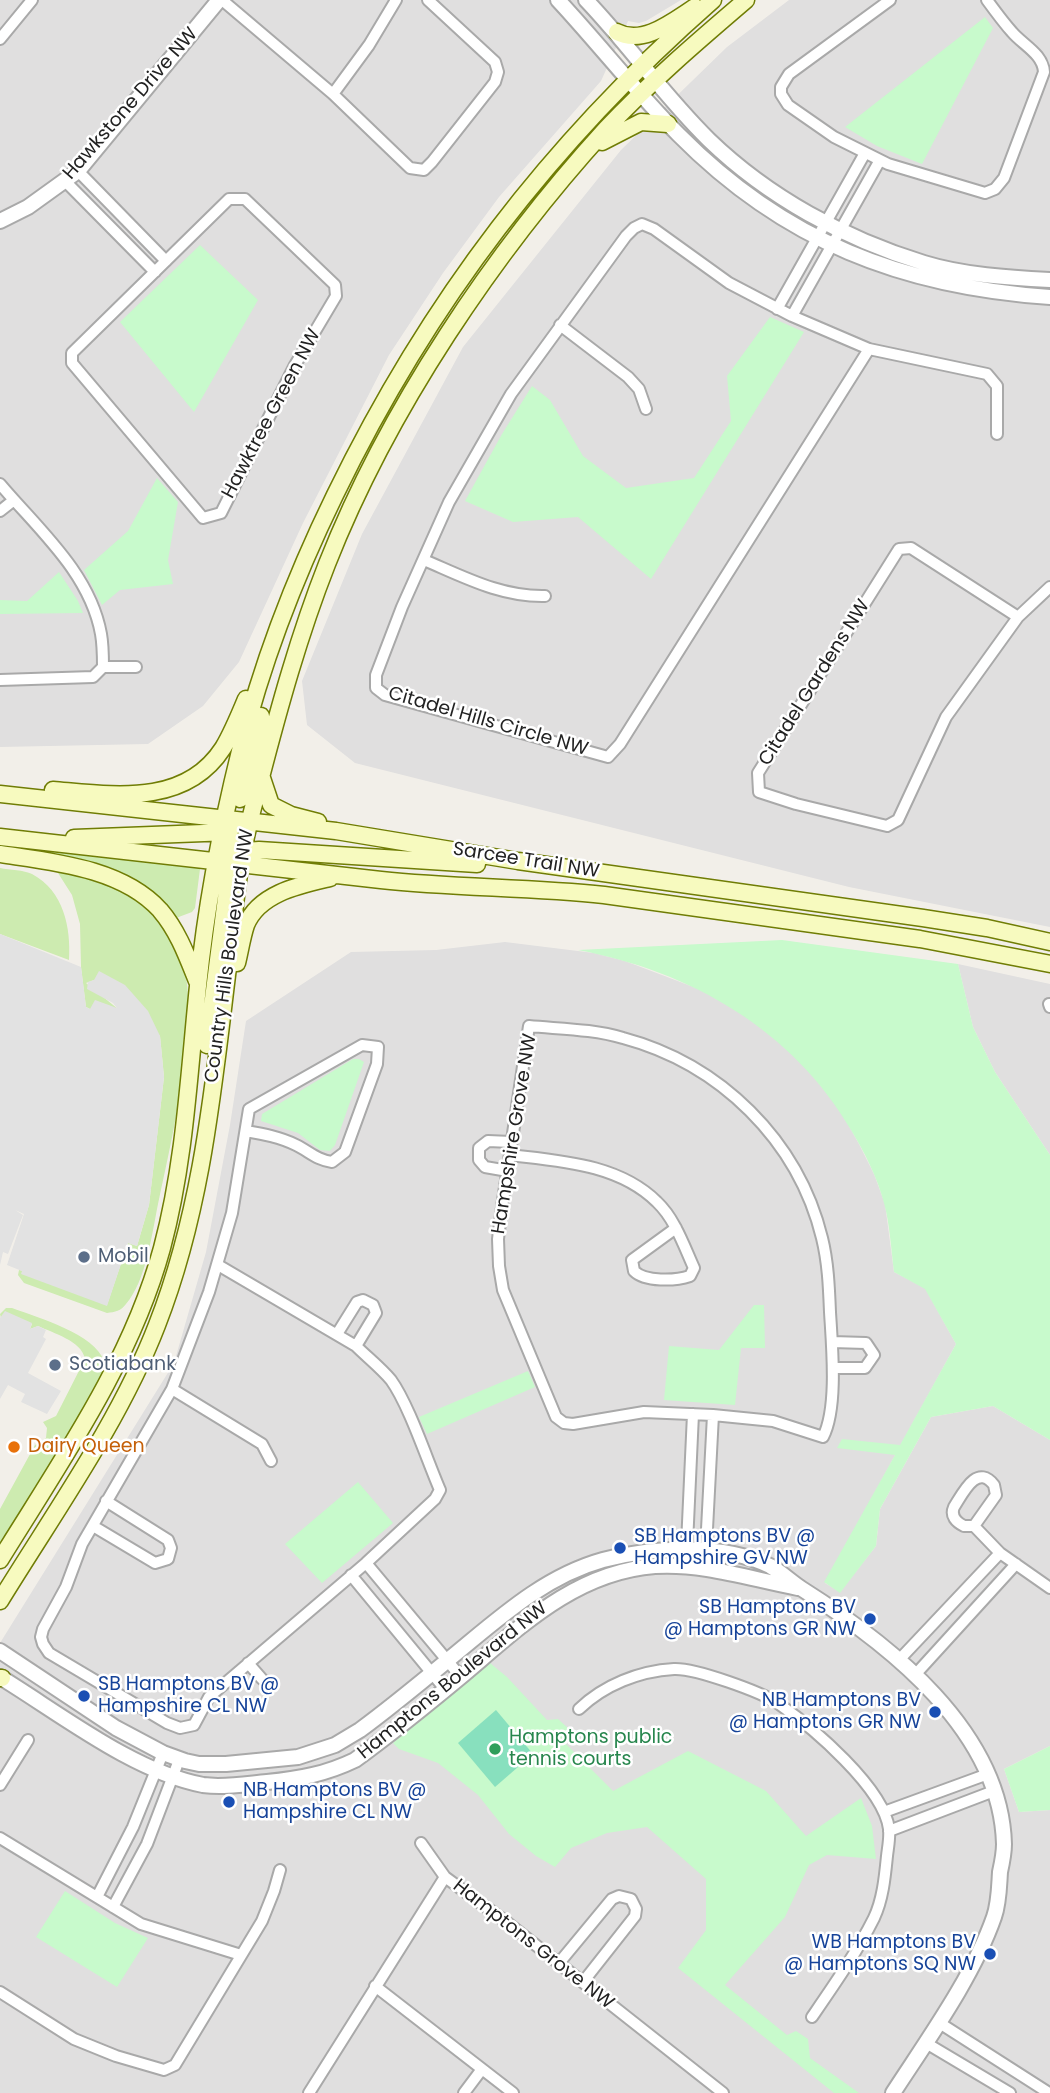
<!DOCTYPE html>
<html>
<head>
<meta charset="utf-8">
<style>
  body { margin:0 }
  canvas { display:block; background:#f2efe9 }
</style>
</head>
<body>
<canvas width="1050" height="2093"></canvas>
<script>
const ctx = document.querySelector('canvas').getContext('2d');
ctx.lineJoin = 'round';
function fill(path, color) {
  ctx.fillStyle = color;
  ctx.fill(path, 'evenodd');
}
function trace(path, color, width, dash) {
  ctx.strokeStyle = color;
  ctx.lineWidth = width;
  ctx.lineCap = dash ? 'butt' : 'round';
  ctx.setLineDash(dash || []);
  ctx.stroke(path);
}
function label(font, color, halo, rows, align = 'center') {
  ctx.font = font + ' Poppins,sans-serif';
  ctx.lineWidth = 5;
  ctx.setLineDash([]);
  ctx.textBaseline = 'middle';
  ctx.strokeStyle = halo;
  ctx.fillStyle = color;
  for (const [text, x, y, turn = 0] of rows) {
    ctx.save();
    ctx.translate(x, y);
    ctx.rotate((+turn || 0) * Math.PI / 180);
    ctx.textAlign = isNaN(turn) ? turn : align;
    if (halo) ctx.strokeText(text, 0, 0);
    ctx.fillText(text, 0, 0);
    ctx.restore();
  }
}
fill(new Path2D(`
  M0 0H681L646 21 639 23 628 21 601 81 499 197 443 273 389 355 303 523 239 662 203 706 148 744 0 747Z
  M789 0H1050V927L849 887 355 763 307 725 302 681 362 534 463 347 621 150 727 47Z
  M505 942 594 953 625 961 712 994 748 1017 784 1046 806 1068 838 1106 859 1144 874 1174 885 1204 894 1272 925 1288 956 1344 825 1583 840 1592 876 1546 880 1509 931 1417 993 1406 1050 1440V1746L1004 1769 1019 1812 1050 1810V2093H0V1643L174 1363 206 1252 230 1125 246 1021 351 952 436 950Z
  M958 964 1050 984V1155L995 1072 973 1027Z`), '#e0dfdf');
fill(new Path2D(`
  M0 844 198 865 200 869 195 908 192 912 176 918 152 893 0 850Z
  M0 868C10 870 24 870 32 874 64 891 71 928 69 960L0 934Z
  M60 869C101 882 143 892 169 929 182 948 189 982 188 1005 187 1073 172 1139 158 1204 152 1234 146 1281 126 1304 121 1311 115 1312 107 1313L24 1283 18 1275 19 1270 23 1271 107 1305 128 1243 137 1246 149 1205 164 1077 160 1036 94 980 86 983 118 1009H90L86 1007 81 967 80 924 72 895 58 873Z
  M6 1308H12C39 1318 95 1334 104 1361 107 1370 99 1384 96 1392L12 1528 0 1543V1509L35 1445 46 1438 47 1428 43 1422 56 1416 85 1359C82 1341 53 1333 38 1326L30 1329 32 1324 1 1318 0 1314Z`), '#cdebb0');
fill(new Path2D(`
  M985 17 993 28 922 164 877 146 845 127Z
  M200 245 258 300 194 412 120 322Z
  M770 317 804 332 651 579 578 517 513 522 465 501 502 434 532 386 550 400 583 456 626 488 694 478 731 421 727 376Z
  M157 478 178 502 168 560 173 584 120 590 102 605 84 570 128 531Z
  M59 572 78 601 83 613 0 614V600L27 601Z
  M782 940 958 964 973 1027 995 1072 1050 1155V1440L993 1406 931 1417 880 1509 876 1546 840 1593 824 1582 895 1455 837 1448 842 1439 900 1445 956 1344 925 1289 894 1272C891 1249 890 1225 884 1203 877 1177 865 1153 851 1130 793 1030 690 971 578 950Z
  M353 1059H359L364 1062 335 1145 330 1151 320 1150 298 1133 261 1121 262 1114Z
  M754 1305H764L765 1348H741L735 1405 664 1400 669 1346 719 1350Z
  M528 1371 535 1387 427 1434 419 1417Z
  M358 1482 393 1523 322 1583 285 1544Z
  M490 1663 507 1677 547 1720 558 1719 569 1729 561 1739 613 1791 688 1751 766 1791 806 1836 861 1798 872 1826 876 1859 827 1855 809 1865 785 1917 725 1985 787 2035 796 2031 808 2039 810 2058 859 2093H834L678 1968 706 1930V1879L647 1827 607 1833 571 1848 555 1867 536 1856 509 1834 478 1795 438 1763 399 1749 393 1743Z
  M1050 1746V1810L1019 1812 1004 1769Z
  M65 1891 115 1923 148 1938 117 1987 36 1937Z`), '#c8facc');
fill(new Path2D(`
  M496 1710 533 1754 495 1787 458 1743Z`), '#88e0be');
fill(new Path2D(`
  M0 934 81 967 86 1007 90 1009 95 1000 117 1008 113 1003 87 989 88 982 94 980 99 971 125 985 148 1011 160 1036 164 1077 149 1205 137 1246 128 1243 107 1306 21 1274 22 1271 7 1265 24 1214 15 1210 23 1215 8 1254 3 1252 0 1265Z
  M5 1311 32 1323 30 1329 38 1326 46 1330 43 1337 46 1339 28 1373 61 1391 47 1414 21 1402 25 1394 8 1385 0 1399V1318Z`), '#e2e2e2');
const minor = new Path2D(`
  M222 0 333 94 410 168 424 170 432 162 495 82 498 72 495 62 428 0
  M890 0 789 74 781 87V94L788 105 834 137 888 164 985 193 995 189 1004 178 1044 72C1043 54 1023 45 1012 32 1003 22 995 11 987 0
  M0 39 32 0
  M333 94 369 45 396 0
  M78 171 166 261
  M66 182 155 272
  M229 199H245L335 285 336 296 295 365 221 513 203 518 72 363V353Z
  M642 224 654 229 729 283 792 316 869 349 620 744 608 757 385 695 376 688V675L402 607 449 502 511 394 626 236 634 228Z
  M777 309 865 153
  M792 316 880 160
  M560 325 628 377 639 389 646 409
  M869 349 987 374 997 386V434
  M0 484C38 529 90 573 101 634 103 645 103 656 103 667L93 677 0 680
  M0 511 14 500
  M424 560C464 577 501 597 545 596
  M1018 617 911 548 899 549 758 773 759 792 796 804 887 826 898 820 946 717 1018 617 1050 587
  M103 667H136
  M1049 1004 1050 1007
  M529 1026C560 1029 593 1029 623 1038 720 1064 798 1140 822 1238 828 1262 829 1287 830 1312 832 1346 838 1408 823 1437L773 1421 713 1415 644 1412 573 1424 564 1423 556 1417 503 1290 499 1266 498 1239 502 1207Z
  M510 1155C560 1161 619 1164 657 1202 675 1219 684 1246 694 1268L690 1276C675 1281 645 1282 634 1271L632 1260 676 1228
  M508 1171 485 1167 479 1160V1148L488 1141 511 1142
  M218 1265 356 1346C367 1357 381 1368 391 1380 409 1405 427 1460 440 1490L435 1499 366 1563 209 1697 194 1725 180 1728 167 1723 49 1653 43 1644 41 1637 43 1629 66 1587 82 1544 172 1389 209 1292 232 1213 249 1109 362 1045 378 1047 377 1064 345 1152 332 1162C317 1160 310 1152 296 1145 280 1137 263 1134 246 1131
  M337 1334 357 1302 363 1300 373 1305 376 1313 356 1346
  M832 1342 866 1343 874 1355 865 1368H833
  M172 1389 262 1444 271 1461
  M93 1526 155 1563 168 1559 171 1548 168 1540 106 1501
  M974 1526 996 1495 994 1485C977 1463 963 1493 954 1507 950 1516 956 1522 964 1526H974L1000 1553 1050 1588
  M366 1563 461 1677
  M686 1566 693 1414
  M705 1567 713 1415
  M351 1575 445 1689
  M898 1661 1000 1553
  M248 1663 262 1679
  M914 1676 1016 1564
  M579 1709C604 1685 639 1671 674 1669 695 1668 762 1692 779 1704 812 1727 884 1788 889 1829 890 1838 888 1847 887 1856 885 1876 883 1899 874 1918 857 1952 834 1985 812 2017
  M0 1785 28 1740
  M884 1812 988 1774
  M889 1831 994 1791
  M0 1838 141 1924 241 1955
  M421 1843 445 1877 509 1924 723 2093
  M97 1897 133 1827 163 1753
  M113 1907 147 1844 179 1760
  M559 1963 612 1899 619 1896 631 1899 636 1909 635 1916 583 1982
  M375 1986 513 2093
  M0 1992 74 2039 116 2056 164 2070 175 2065 262 1921 274 1891 280 1870
  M938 2022 1049 2093
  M926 2043 1010 2093
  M309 2093 445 1877
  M464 2093 482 2069`);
const tertiary = new Path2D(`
  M558 0C599 44 636 92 679 135 784 241 902 287 1050 297
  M586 0C629 45 664 96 709 140 768 197 845 239 924 263 963 275 1009 278 1050 280
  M0 221 28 207 78 171 219 0
  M0 1651 116 1728 163 1753 185 1761 199 1764H226L298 1757 335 1745 360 1730C390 1708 419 1684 448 1660 496 1621 542 1577 603 1560 652 1547 723 1543 770 1566 781 1572 791 1582 802 1589 889 1644 1001 1731 1004 1844 1004 1853 1002 1863 1000 1872 999 1887 999 1903 994 1917 973 1977 928 2039 893 2093
  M0 1677C59 1713 134 1772 203 1785 224 1788 246 1784 267 1782 299 1779 326 1774 355 1760 392 1733 428 1704 464 1674 521 1626 576 1572 655 1566 704 1563 750 1579 798 1588`);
const secondary = new Path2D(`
  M617 32C643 46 673 21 695 7
  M602 142 641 122 668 124
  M262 778 271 805 291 815 318 822
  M53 790C113 795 185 807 223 748 232 733 239 716 246 699
  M0 794 336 831 518 861 923 918 987 928 1050 942
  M240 799 261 716
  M0 837C127 852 254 866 381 880 455 888 530 887 604 895L920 939 1050 964
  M74 838 230 832
  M234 852 259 850 477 864
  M0 854C53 862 122 868 160 910 178 931 187 956 197 981
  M237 963C240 951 242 937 246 925 259 893 300 885 330 878
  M207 1045 232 852 225 822
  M0 1560C61 1461 131 1362 162 1248 185 1162 189 1073 198 986 206 906 221 828 240 751 262 662 295 577 335 495 429 301 551 142 713 0
  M0 1601C54 1513 120 1421 157 1325 204 1205 214 1078 230 951 234 918 236 884 243 852 247 828 254 805 260 781 279 708 299 635 327 564 388 409 494 252 606 129 649 83 698 41 746 0
  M0 1678H2`);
trace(minor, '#a9a9a9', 14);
trace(tertiary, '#a9a9a9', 18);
trace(secondary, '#707d05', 19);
trace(minor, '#fff', 10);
trace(tertiary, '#fff', 14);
trace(secondary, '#f7fabf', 16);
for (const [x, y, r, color] of [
  [84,1257,7,"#5c6f8a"],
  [55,1365,7,"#5c6f8a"],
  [14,1447,7,"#e8710a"],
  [620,1548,7,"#1a4fb4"],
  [870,1619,7,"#1a4fb4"],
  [84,1696,7,"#1a4fb4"],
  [935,1712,7,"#1a4fb4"],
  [495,1749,7,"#2e9e5b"],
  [229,1802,7,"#1a4fb4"],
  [990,1954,7,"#1a4fb4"]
]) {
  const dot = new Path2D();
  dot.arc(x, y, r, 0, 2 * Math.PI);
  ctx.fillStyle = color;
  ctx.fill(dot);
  trace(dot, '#fff', 2.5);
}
label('19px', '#222', '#fff', [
  ["Hawkstone Drive NW",131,104,-49],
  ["Hawktree Green NW",272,414,-62],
  ["Citadel Gardens NW",815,683,-58],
  ["Citadel Hills Circle NW",488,722,16],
  ["Sarcee Trail NW",526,861,9],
  ["Country Hills Boulevard NW",230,956,-82],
  ["Hampshire Grove NW",515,1134,-81],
  ["Hamptons Boulevard NW",453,1681,-39],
  ["Hamptons Grove NW",533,1945,38]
]);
label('19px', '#4e5e75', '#fff', [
  ["Mobil",98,1257],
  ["Scotiabank",69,1365]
], 'left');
label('19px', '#c56008', '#fff', [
  ["Dairy Queen",28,1447]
], 'left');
label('19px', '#164399', '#fff', [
  ["SB Hamptons BV @",634,1537],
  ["Hampshire GV NW",634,1559],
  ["SB Hamptons BV",856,1608,"right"],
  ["@ Hamptons GR NW",856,1630,"right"],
  ["SB Hamptons BV @",98,1685],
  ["Hampshire CL NW",98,1707],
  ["NB Hamptons BV",921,1701,"right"],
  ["@ Hamptons GR NW",921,1723,"right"],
  ["NB Hamptons BV @",243,1791],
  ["Hampshire CL NW",243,1813],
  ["WB Hamptons BV",976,1943,"right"],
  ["@ Hamptons SQ NW",976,1965,"right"]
], 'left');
label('19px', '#27864d', '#fff', [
  ["Hamptons public",509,1738],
  ["tennis courts",509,1760]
], 'left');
</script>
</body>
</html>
